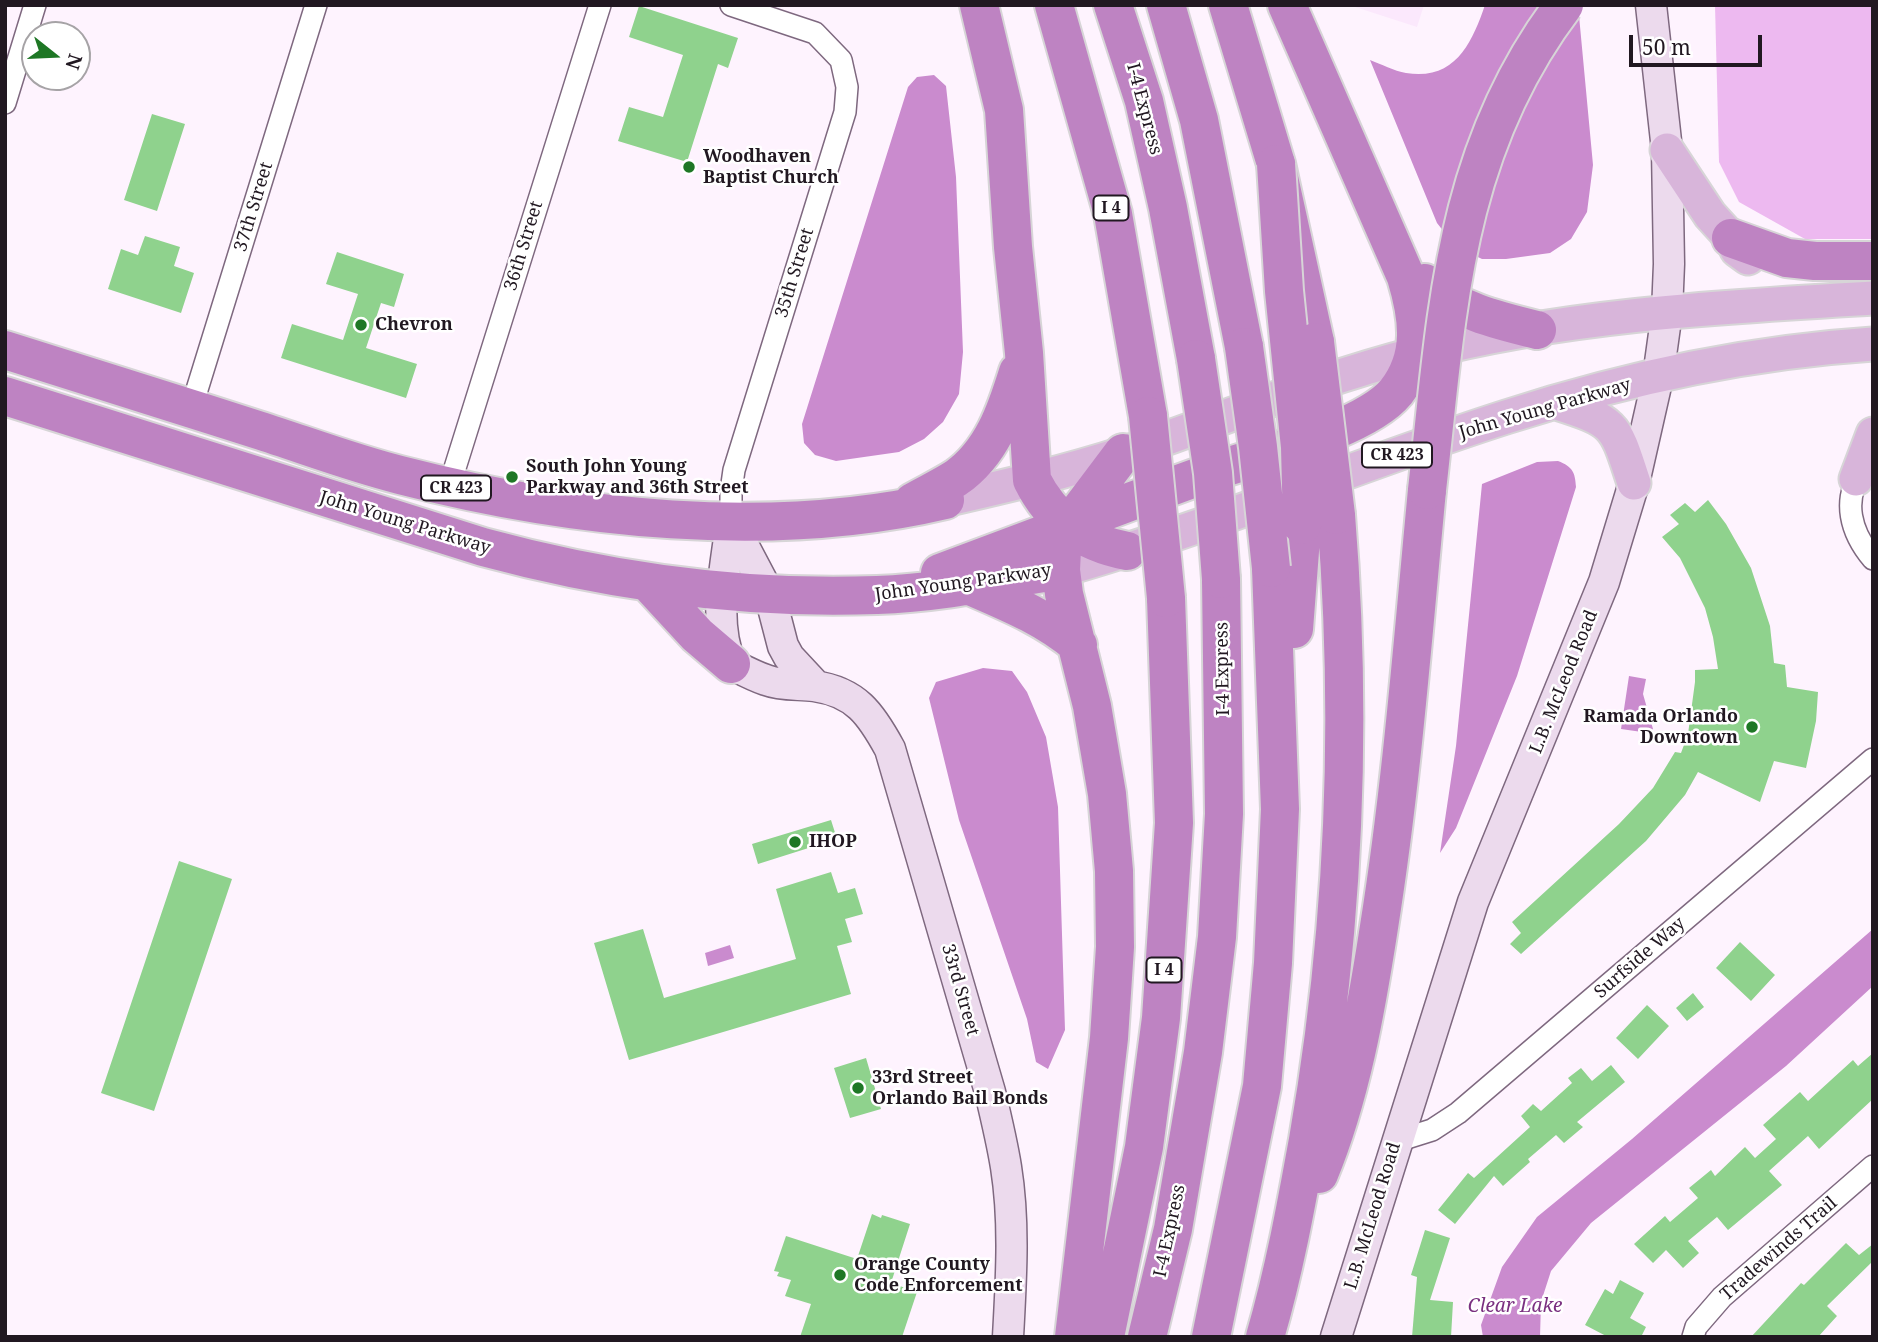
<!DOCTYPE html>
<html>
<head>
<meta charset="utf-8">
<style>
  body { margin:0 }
  #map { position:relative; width:1878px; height:1342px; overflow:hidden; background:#fef3fe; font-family:"Noto Serif",serif }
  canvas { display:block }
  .frame { position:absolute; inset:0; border:7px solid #211821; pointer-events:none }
  .north { position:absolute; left:21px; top:21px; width:70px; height:70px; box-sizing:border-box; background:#fff; border:2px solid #a6a3a6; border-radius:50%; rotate:108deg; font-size:19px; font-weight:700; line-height:28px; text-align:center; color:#211821 }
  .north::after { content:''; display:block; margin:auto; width:24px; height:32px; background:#1e7725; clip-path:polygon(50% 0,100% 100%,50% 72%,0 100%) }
  .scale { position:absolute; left:1629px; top:35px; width:133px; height:32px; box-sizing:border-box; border:4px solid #211821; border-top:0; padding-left:9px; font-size:21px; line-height:24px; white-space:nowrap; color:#211821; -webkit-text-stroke:5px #fff; paint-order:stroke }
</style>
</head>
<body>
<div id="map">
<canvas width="1878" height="1342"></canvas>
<div class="frame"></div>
<div class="north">N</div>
<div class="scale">50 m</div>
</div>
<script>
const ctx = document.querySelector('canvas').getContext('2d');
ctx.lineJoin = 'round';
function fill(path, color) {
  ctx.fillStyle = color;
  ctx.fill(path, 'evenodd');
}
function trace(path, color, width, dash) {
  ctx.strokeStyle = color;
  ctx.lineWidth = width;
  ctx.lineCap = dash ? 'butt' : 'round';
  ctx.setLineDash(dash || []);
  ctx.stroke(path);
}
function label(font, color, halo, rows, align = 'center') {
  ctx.font = font + ' "Noto Serif",serif';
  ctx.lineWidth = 5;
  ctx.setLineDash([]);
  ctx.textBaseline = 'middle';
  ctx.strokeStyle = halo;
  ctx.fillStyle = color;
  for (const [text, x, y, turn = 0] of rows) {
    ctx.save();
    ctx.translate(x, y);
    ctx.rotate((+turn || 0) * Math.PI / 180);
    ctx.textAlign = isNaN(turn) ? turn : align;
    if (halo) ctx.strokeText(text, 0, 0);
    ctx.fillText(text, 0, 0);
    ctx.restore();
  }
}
fill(new Path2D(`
  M1349 5H1424L1417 27Z`), '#fbe8fc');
fill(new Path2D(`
  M1715 5H1873V239H1805L1739 202 1719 162Z`), '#edb9f0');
fill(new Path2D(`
  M1485 5H1578L1593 165 1587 212 1571 239 1550 253 1506 259H1482L1455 246 1437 223 1370 60C1381 64 1394 71 1406 73 1455 81 1472 43 1485 5Z
  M934 75 946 86 956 177 963 352 959 394 943 422 924 439 899 452 836 461 815 455 804 443 802 424 908 87 917 77Z
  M1558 461C1573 467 1575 472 1576 487L1517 676 1456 828 1440 853 1456 746 1482 484 1537 462Z
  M983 668 1012 671 1027 692 1046 737 1058 807 1065 1030 1048 1069 1036 1062 1027 1019 959 820 929 698 936 682Z
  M1629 676 1646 679 1643 694 1653 729 1649 733 1621 729Z
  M1873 929V986L1786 1066 1591 1223 1551 1271 1541 1302 1540 1337H1483L1481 1325 1502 1267 1537 1217 1632 1139Z
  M730 945 734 958 708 966 705 953Z`), '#ca8bce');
fill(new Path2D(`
  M639 6 738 38 728 68 718 64 687 162 618 141 629 107 663 117 683 55 629 37Z
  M152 114 185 124 157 211 124 200Z
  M145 236 180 247 174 266 194 273 181 313 108 289 121 249 138 255Z
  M337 252 404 274 394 307 381 303 366 348 417 364 406 398 281 358 292 324 343 340 358 294 326 284Z
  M1708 500 1726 524 1751 568 1770 626 1774 663 1785 665 1787 687 1818 692 1816 721 1806 768 1774 761 1760 802 1698 772 1685 795 1646 841 1521 954 1510 944 1521 933 1512 922 1619 824 1653 788 1675 752 1681 753 1688 734 1695 682V670L1718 669 1713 637 1705 608 1680 558 1662 537 1679 524 1670 515 1685 503 1695 512Z
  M831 820 837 839 758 864 752 844Z
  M179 861 232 879 154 1111 101 1093Z
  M831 872 838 893 855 888 863 914 845 919 852 942 837 946 851 994 629 1060 594 943 643 929 664 998 796 959 776 889Z
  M1740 942 1775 975 1751 1001 1716 968Z
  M1693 993 1704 1007 1687 1021 1676 1008Z
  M1647 1005 1669 1026 1638 1059 1616 1038Z
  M1873 1053V1099L1819 1149 1808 1136 1769 1171 1782 1185 1728 1230 1717 1217 1688 1241 1699 1253 1683 1268 1666 1250 1653 1263 1634 1244 1665 1216 1670 1222 1698 1198 1689 1188 1711 1170 1715 1176 1745 1147 1755 1158 1776 1139 1763 1125 1800 1092 1808 1101 1853 1060 1858 1066Z
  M866 1058 881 1109 850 1118 834 1068Z
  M1611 1065 1625 1082 1577 1122 1583 1127 1564 1143 1556 1135 1528 1159 1530 1162 1503 1186 1494 1176 1455 1224 1438 1210 1468 1173 1474 1178 1530 1127 1521 1116 1533 1104 1541 1111 1572 1083 1568 1078 1581 1068 1592 1081Z
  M872 1214 881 1218 882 1215 910 1224 891 1283 917 1292 902 1337H800L811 1304 785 1296 791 1280 777 1276 779 1272 774 1271 786 1236 857 1259Z
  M1425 1230 1450 1238 1430 1300 1453 1302 1451 1337H1412L1417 1277 1411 1275Z
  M1846 1243 1859 1255 1873 1244V1261L1827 1306 1837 1316 1818 1337H1751L1801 1283 1804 1285Z
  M1620 1280 1644 1293 1630 1318 1646 1327 1641 1337H1608L1585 1325 1605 1289 1613 1294Z`), '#8fd28d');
const street = new Path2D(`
  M5 103 35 5
  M191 409 316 5
  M1863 470C1841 500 1851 533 1873 559
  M449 487 600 5
  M731 522V491L734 470 845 112 847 87 841 60 815 33 731 5
  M1397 1141 1432 1130 1458 1113 1873 759
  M1693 1337 1696 1327 1722 1297 1873 1166`);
const secondary = new Path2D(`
  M731 522C726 569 712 620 731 664 743 670 754 676 766 680 782 686 798 684 814 686 856 692 871 714 890 749L990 1092C996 1117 1002 1142 1006 1167 1015 1223 1011 1281 1008 1337
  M731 522 770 596 783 646 789 657 816 686
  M1336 1337 1473 902 1604 582 1634 483 1658 377 1667 312 1669 264 1667 150 1651 5`);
const primary = new Path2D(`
  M1667 150 1710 215 1731 238 1737 250 1748 258
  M1557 403C1617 422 1615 425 1634 483
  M1856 479 1873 434
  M945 500C1006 486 1066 472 1125 453 1221 420 1317 379 1416 354 1564 315 1720 307 1873 298
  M1061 570C1212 527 1356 465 1506 417 1624 379 1749 352 1873 344`);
const highway = new Path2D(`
  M979 5 1004 110 1013 247 1024 353 1032 480C1052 520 1084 543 1127 551
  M1054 5 1113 214 1148 416
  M1113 5 1144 101 1168 208 1196 359
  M1166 5 1199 120 1244 347
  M1228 5 1276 164 1315 342
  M1731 238 1787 258 1815 261H1873
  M1425 283C1458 311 1496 320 1537 330
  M5 350C90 377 174 403 258 430 305 445 352 463 400 475 571 519 772 541 945 500
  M5 396 483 547C612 582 743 600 877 595 939 593 1000 580 1061 570
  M913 502C927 494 942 487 956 478 992 453 1006 411 1018 372
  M940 573C1027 540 1115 507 1203 475 1252 457 1364 431 1396 392 1424 356 1418 317 1406 277L1287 5
  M649 583 697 635 731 664
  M968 585C1007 602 1045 617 1078 645
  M1294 629 1302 525
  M1319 1174C1351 1096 1366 1011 1379 927 1402 783 1413 636 1427 490
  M1074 1337 1109 1038 1115 947 1114 871 1107 794 1092 706 1064 594 1061 570 1062 549 1068 526 1123 453
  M1105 1337 1144 1147 1161 1018 1174 823 1166 598
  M1147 1337 1173 1229 1203 1052 1217 937 1224 814 1221 579
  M1211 1337 1262 1086 1273 963 1280 809 1271 568
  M1265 1337C1284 1272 1296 1206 1308 1140 1344 933 1353 724 1336 515`);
trace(street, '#7e687f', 24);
trace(secondary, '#7e687f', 33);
trace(primary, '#d7d5d7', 37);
trace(highway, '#d7d5d7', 42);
trace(street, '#fff', 21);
trace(secondary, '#ecdaed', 30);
trace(primary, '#d8b5da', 33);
trace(highway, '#be83c2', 38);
const highwayBridge = new Path2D(`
  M1276 164 1284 291 1300 447 1302 525
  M1315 342 1336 515
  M1244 347 1258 447 1271 568
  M1196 359 1213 473 1221 579
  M1148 416 1166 598
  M1427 490C1447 315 1452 152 1564 5`);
trace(highwayBridge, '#d7d5d7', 42, []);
trace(highwayBridge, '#be83c2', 38);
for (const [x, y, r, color] of [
  [689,167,7,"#1e7725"],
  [361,325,7,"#1e7725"],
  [512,477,7,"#1e7725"],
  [1752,727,7,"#1e7725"],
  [795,842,7,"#1e7725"],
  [858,1088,7,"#1e7725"],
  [840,1275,7,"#1e7725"]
]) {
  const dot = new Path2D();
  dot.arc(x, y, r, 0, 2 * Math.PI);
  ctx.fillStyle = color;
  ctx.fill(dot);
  trace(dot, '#fff', 2.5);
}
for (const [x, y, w] of [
  [1111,208,35],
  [1397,455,70],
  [456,488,70],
  [1164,970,35]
]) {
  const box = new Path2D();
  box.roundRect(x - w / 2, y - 12.5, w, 25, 5);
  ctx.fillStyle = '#fff';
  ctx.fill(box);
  trace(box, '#211821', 2);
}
label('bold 16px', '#211821', null, [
  ["I 4",1111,208],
  ["CR 423",1397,455],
  ["CR 423",456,488],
  ["I 4",1164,970]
]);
label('18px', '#211821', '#fff', [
  ["I-4 Express",1144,109,75],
  ["37th Street",254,207,-73],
  ["36th Street",524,246,-73],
  ["35th Street",795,273,-73],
  ["John Young Parkway",1545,409,-16],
  ["John Young Parkway",405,523,17],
  ["John Young Parkway",963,583,-8],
  ["I-4 Express",1223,669,-91],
  ["L.B. McLeod Road",1564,682,-68],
  ["Surfside Way",1640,958,-41],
  ["33rd Street",960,990,74],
  ["L.B. McLeod Road",1373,1216,-73],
  ["I-4 Express",1170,1231,-78],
  ["Tradewinds Trail",1779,1249,-41]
]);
label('bold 18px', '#211821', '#fff', [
  ["Woodhaven",703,157],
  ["Baptist Church",703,178],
  ["Chevron",375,325],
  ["South John Young",526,467],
  ["Parkway and 36th Street",526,488],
  ["Ramada Orlando",1738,717,"right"],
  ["Downtown",1738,738,"right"],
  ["IHOP",809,842],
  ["33rd Street",872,1078],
  ["Orlando Bail Bonds",872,1099],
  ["Orange County",854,1265],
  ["Code Enforcement",854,1286]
], 'left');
label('italic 19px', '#7a3080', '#fff', [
  ["Clear Lake",1515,1307]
]);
</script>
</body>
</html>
